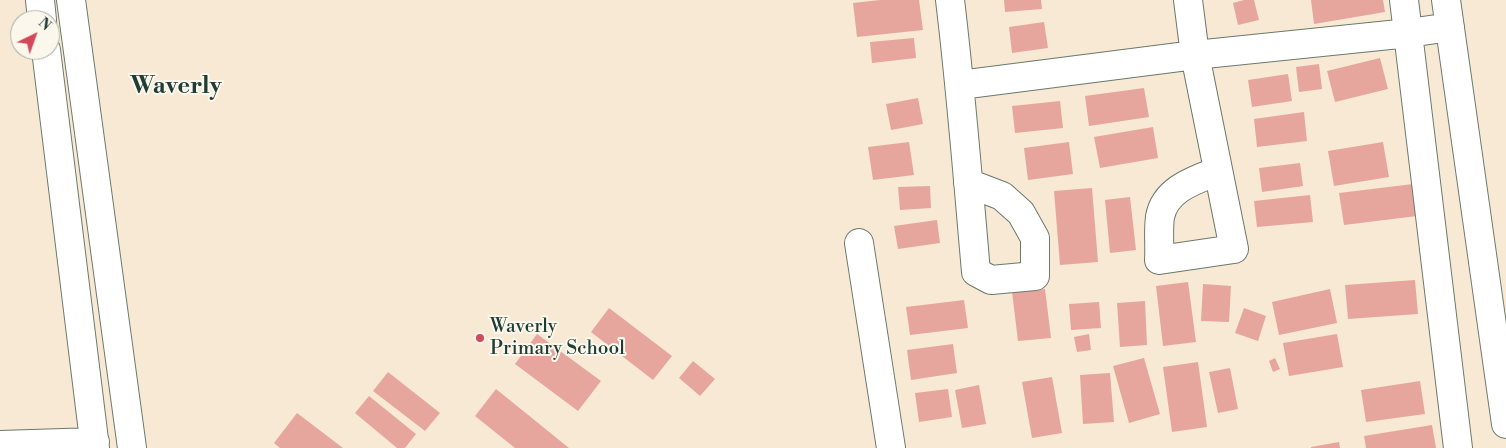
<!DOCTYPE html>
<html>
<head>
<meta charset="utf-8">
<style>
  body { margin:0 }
  #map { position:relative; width:1506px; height:448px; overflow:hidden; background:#f7e9d4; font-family:"Libre Bodoni",serif }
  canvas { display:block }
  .north { position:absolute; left:10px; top:10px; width:50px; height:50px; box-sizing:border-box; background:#fbf7ec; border:1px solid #a3ada2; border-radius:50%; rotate:42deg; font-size:14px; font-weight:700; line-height:20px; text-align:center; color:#1f3d34 }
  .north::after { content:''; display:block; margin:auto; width:18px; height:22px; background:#d1495b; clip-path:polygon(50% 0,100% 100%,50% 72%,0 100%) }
</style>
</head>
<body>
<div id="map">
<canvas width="1506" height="448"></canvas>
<div class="north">N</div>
</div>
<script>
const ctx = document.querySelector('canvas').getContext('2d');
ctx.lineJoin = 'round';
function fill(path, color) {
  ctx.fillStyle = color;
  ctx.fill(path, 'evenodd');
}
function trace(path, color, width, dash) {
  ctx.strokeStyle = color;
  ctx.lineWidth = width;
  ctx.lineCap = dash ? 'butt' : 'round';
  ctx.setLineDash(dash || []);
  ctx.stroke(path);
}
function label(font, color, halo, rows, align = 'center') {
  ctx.font = font + ' "Libre Bodoni",serif';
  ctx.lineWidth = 4;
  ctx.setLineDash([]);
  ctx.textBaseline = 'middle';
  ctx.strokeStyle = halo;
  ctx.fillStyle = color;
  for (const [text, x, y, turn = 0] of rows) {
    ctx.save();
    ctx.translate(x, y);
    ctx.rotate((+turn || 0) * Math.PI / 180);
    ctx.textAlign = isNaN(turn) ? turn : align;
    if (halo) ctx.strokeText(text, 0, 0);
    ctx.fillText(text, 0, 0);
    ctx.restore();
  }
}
fill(new Path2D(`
  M880 0H919L923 30 857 37 853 3Z
  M1004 0H1041L1042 9 1005 12Z
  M1244 0H1254L1259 20 1238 25 1233 3Z
  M1311 0H1383L1385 12 1314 24Z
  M1044 22 1048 48 1012 53 1009 27Z
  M914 38 916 58 872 63 870 42Z
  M1380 58 1388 89 1335 102 1327 71Z
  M1319 64 1322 89 1299 92 1296 67Z
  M1288 74 1292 101 1252 107 1248 80Z
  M1144 88 1149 117 1089 126 1085 96Z
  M918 98 923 124 891 130 886 104Z
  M1060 101 1063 128 1015 133 1012 106Z
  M1304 112 1307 141 1257 147 1254 119Z
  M1153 127 1158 158 1100 168 1094 137Z
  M909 142 914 175 873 180 868 147Z
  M1069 142 1073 174 1028 180 1024 148Z
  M1383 142 1389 177 1334 186 1328 151Z
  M1300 163 1303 186 1262 192 1259 168Z
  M1413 184 1417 216 1344 225 1339 193Z
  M930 186 931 208 900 210 898 187Z
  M1092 188 1098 262 1060 265 1054 191Z
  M1310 195 1313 222 1257 227 1254 201Z
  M1130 197 1136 250 1110 253 1105 200Z
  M937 220 940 243 898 249 894 226Z
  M1415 280 1418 314 1348 319 1345 285Z
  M1188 282 1196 342 1163 346 1156 286Z
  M1203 284 1231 286 1229 322 1201 321Z
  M1045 289 1051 338 1018 341 1012 292Z
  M1330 289 1337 323 1279 335 1272 302Z
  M964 300 968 328 910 335 906 307Z
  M1145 301 1147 345 1120 347 1117 303Z
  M1099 302 1101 328 1071 330 1069 304Z
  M609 308 672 356 653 380 591 332Z
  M1244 308 1266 316 1258 341 1235 333Z
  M537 334 601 381 578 411 515 364Z
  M1089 334 1091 350 1077 352 1074 337Z
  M1337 334 1343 367 1289 376 1283 343Z
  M953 344 957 373 911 380 907 350Z
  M1144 358 1160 414 1129 423 1113 366Z
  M1275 358 1280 369 1273 372 1269 361Z
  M693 361 715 379 700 396 679 378Z
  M1198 362 1207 427 1172 432 1163 367Z
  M1230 368 1238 409 1218 413 1209 372Z
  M388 372 440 413 425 431 373 391Z
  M1110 373 1114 422 1083 424 1080 375Z
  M1052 377 1062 433 1032 438 1022 382Z
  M1420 381 1425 414 1366 422 1361 390Z
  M979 385 986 424 962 428 955 390Z
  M496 389 569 448H515L475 416Z
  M948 389 952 417 919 422 915 393Z
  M369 396 416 434 405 448H397L355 413Z
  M297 413 343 448H280L274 443Z
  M1432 425 1436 448H1366L1364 436Z
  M1339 442 1340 448H1311V447Z`), '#e6a69e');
const minor = new Path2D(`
  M40 0 42 20
  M71 0 132 448
  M950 0C961 90 968 181 976 272L991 280 1035 276V238L1021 213 1002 196 968 183
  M1188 0 1195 55 1234 249 1159 260C1160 246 1158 231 1160 217 1165 189 1195 180 1218 171
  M1404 0 1458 448
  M1446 0 1506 424
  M46 50 95 448
  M960 85 1195 55 1409 33 1450 27
  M859 243 891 448
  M0 445 95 442`);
trace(minor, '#6b796c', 30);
trace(minor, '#fff', 28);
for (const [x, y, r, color] of [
  [480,338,5,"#d1495b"]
]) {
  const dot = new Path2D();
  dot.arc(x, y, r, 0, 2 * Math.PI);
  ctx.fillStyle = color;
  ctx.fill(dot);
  trace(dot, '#fbf7ec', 2);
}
label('19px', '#1f3d34', '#fbf7ec', [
  ["Waverly",490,327],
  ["Primary School",490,349]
], 'left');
label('bold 24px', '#1f3d34', '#fbf7ec', [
  ["Waverly",176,87]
]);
</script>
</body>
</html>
